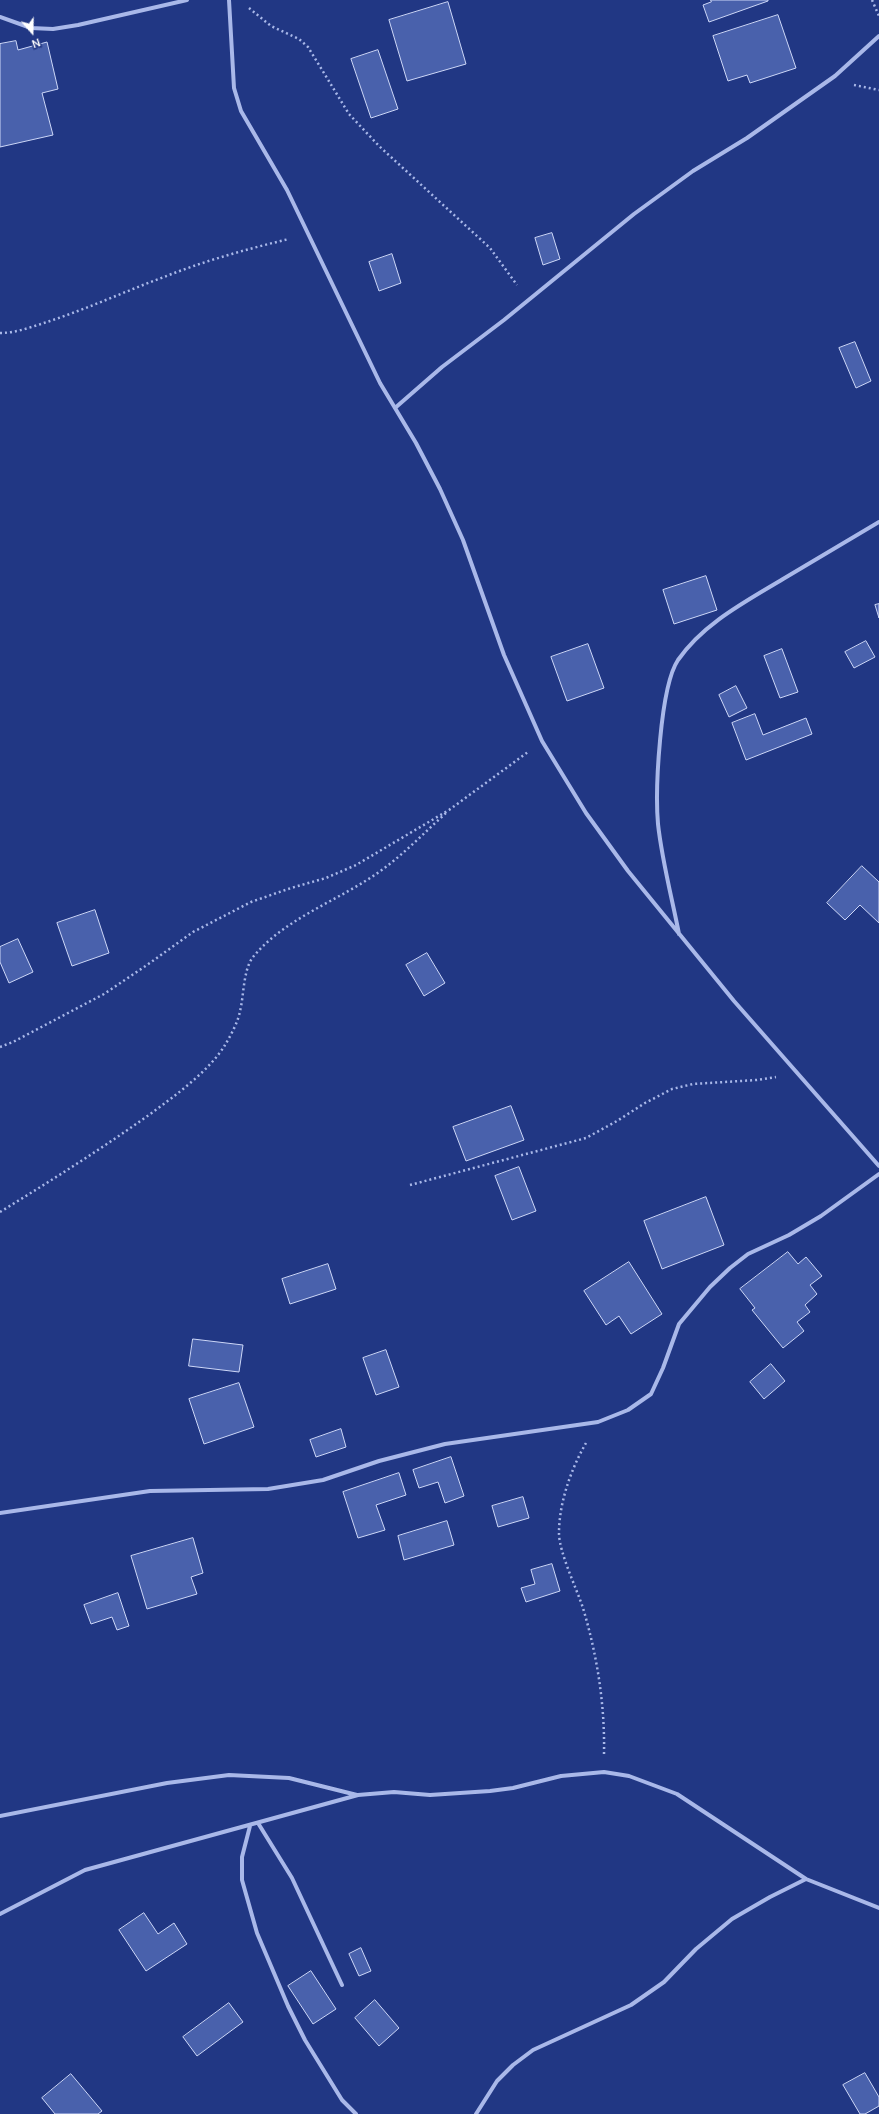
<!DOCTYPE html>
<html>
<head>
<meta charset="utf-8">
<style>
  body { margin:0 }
  #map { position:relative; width:879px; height:2114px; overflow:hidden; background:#213784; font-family:Manrope,sans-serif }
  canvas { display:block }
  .north { position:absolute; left:12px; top:12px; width:40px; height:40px; -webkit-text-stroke:3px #213784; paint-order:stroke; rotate:160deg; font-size:11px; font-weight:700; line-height:16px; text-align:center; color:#fff }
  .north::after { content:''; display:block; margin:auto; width:14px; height:18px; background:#fff; clip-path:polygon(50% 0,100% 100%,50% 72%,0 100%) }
</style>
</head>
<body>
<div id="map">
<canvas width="879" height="2114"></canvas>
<div class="north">N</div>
</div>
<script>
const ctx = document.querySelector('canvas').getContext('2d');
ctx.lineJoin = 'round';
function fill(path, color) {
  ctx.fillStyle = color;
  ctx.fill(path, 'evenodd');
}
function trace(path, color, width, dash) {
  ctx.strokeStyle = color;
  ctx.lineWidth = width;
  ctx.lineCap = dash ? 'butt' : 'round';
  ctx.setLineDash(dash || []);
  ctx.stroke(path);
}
const building = new Path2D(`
  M711 0H768V1L709 22 703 5 711 2Z
  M448 2 466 64 407 81 389 20Z
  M778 15 796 68 750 83 747 75 728 81 713 36Z
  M16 41 18 50 47 42 58 89 42 93 53 135 0 147V44Z
  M378 50 398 109 371 118 351 59Z
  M552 233 560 259 543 265 535 238Z
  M392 254 401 283 379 291 369 262Z
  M855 342 871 381 856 388 839 348Z
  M706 576 717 610 674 624 663 590Z
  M879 604V618L875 605Z
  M866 641 875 657 854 668 845 652Z
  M588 644 604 688 567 701 551 657Z
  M782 649 798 692 780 698 764 656Z
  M736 686 747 708 729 717 719 695Z
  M755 714 763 735 806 718 812 734 746 760 732 723Z
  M862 866 879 882V923L860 905 845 920 827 903Z
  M95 910 109 953 72 966 57 923Z
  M18 939 33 972 9 983 0 962V947Z
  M427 953 445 983 424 996 406 965Z
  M511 1106 524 1140 466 1161 453 1127Z
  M519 1167 536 1211 512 1220 495 1176Z
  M706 1197 724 1245 662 1269 644 1221Z
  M788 1252 798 1264 806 1257 822 1276 810 1285 817 1294 805 1305 810 1312 797 1322 804 1331 783 1348 752 1310 755 1308 740 1289Z
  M629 1262 662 1314 631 1334 619 1316 606 1325 584 1291Z
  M328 1264 336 1289 290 1304 282 1279Z
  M193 1339 243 1345 239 1372 189 1366Z
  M386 1350 399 1387 376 1395 363 1358Z
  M771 1364 785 1381 764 1399 750 1382Z
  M239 1383 254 1427 204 1444 189 1399Z
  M341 1429 346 1447 316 1457 310 1440Z
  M451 1457 464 1496 445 1503 438 1482 419 1488 413 1470Z
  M399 1473 406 1495 376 1505 385 1530 358 1538 343 1492Z
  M523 1497 529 1518 498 1527 492 1506Z
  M447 1521 454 1545 404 1560 398 1536Z
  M193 1538 203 1573 191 1577 197 1594 147 1609 131 1556Z
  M552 1564 560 1591 526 1602 521 1588 535 1584 531 1570Z
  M118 1593 129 1626 117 1630 112 1617 91 1624 84 1605Z
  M144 1913 158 1934 174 1923 187 1944 146 1971 119 1930Z
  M361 1948 371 1971 359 1976 349 1954Z
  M311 1971 336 2009 313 2024 288 1986Z
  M375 2000 399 2028 379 2046 355 2018Z
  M229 2003 243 2022 197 2056 183 2037Z
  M865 2073 879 2097V2106L865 2114H860L843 2085Z
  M71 2074 102 2111 98 2114H55L42 2098Z`);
fill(building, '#4961ac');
trace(building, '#cdd7f7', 1);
trace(new Path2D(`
  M872 0 879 16
  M249 8 271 26 299 39 308 47 349 114 379 146 490 248 517 285
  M854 85 879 90
  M0 333C17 333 34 326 50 321 89 308 126 291 164 277 204 261 247 249 289 239
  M0 1047 13 1042 104 994 147 965 193 932 251 902 291 888 326 878 356 865 449 810 528 752
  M410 1185 586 1138 617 1121 645 1103 672 1089 693 1084 757 1080 776 1077
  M0 1212C52 1180 103 1148 153 1112 176 1095 210 1070 225 1045 231 1035 238 1022 240 1011 244 996 243 970 253 957 285 918 338 901 379 872 403 855 424 833 446 813
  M586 1443C571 1469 559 1503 559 1533 559 1552 576 1587 583 1608 597 1655 605 1704 604 1754`), '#a9b8e9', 2.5, [2, 3]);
trace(new Path2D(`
  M229 0 234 88 241 111 287 190 380 383 416 443 440 489 463 540 504 655 542 741 586 813 628 871 734 1001 879 1166
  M0 17 31 28 53 29 78 25 187 0
  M395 408 442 367 504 320 634 214 693 171 747 138 835 76 879 36
  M679 934C672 898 662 861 658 824 655 790 660 687 678 660 704 623 745 602 783 579 815 560 847 541 879 522
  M0 1513 150 1491 268 1489 323 1480 379 1461 445 1444 598 1422 628 1410 651 1394 663 1368 679 1324 710 1287 730 1268 748 1254 789 1235 821 1216 879 1174
  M0 1816 167 1783 229 1775 289 1778 357 1795
  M258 1823 292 1878 342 1985
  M250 1826 242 1857V1880L257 1933 288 2006 305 2040 342 2100 356 2114
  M0 1914 85 1870 358 1795 394 1792 430 1795 490 1791 513 1788 561 1776 604 1772 629 1776 677 1794 806 1879 879 1908
  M476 2114 497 2081 513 2065 533 2050 631 2005 664 1982 696 1949 732 1919 770 1897 806 1879`), '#a9b8e9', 4);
</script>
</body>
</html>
